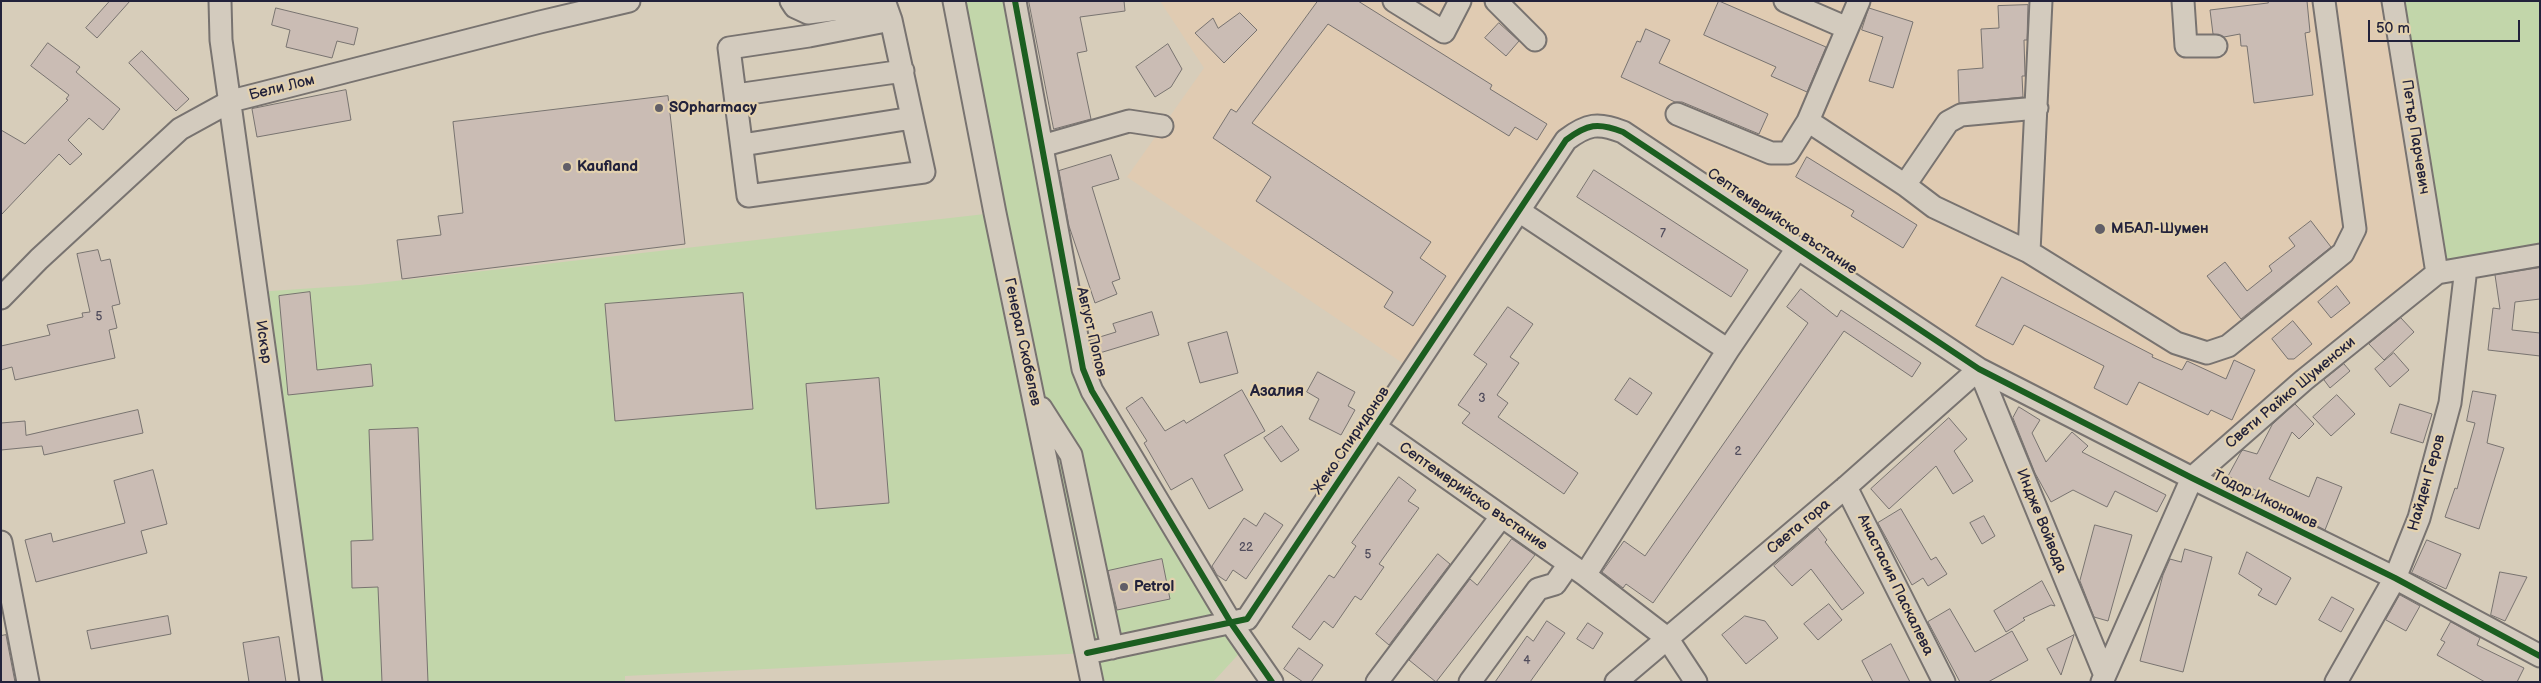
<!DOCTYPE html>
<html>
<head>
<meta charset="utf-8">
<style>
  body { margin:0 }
  #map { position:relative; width:2541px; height:683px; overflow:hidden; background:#d7cdba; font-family:"Balsamiq Sans",sans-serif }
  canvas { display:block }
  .frame { position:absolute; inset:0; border:2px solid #22223b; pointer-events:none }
  .scale { position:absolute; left:2368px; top:20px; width:152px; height:22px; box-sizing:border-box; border:2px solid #22223b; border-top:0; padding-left:6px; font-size:15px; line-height:18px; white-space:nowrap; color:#22223b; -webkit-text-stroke:4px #e3d1ae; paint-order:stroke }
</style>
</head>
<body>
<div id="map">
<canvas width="2541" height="683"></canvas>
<div class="frame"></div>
<div class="scale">50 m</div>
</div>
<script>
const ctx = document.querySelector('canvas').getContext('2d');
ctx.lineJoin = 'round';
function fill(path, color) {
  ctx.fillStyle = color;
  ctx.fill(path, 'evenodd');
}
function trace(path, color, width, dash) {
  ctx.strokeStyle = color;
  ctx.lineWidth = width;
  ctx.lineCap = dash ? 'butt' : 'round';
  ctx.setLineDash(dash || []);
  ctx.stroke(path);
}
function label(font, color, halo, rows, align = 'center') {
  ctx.font = font + ' "Balsamiq Sans",sans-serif';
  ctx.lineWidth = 4.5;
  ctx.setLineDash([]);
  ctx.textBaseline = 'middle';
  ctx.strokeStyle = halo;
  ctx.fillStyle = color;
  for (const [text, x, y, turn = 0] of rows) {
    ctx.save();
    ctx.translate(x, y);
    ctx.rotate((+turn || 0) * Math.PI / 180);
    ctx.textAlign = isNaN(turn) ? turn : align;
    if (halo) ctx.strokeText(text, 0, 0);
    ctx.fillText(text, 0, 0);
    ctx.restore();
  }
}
fill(new Path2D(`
  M1160 1H2393L2437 273 2192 478 1979 369 1623 132 1580 130 1413 370 1127 177 1204 68Z`), '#e0cbb2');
fill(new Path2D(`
  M954 1H1015L1083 369 1247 645 1213 682H1092L1087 653 625 676V682H311L256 292 360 285 994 213Z
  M2393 1H2540V255L2437 273Z`), '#c2d6aa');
const building = new Path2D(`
  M110 1H130L97 38 86 28Z
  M1029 1H1124L1125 11 1080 17 1087 51 1077 53 1091 119 1054 129Z
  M1318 1H1358L1492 85 1490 89 1547 124 1537 140 1515 127 1509 136 1328 24 1252 123 1431 242 1420 258 1446 276 1413 326 1384 307 1393 292 1256 201 1271 177 1213 138 1231 109 1236 112Z
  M1719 1 1826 47 1807 92 1771 76 1776 67 1704 35Z
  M2268 1H2307L2310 32 2305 33 2313 95 2254 103 2247 46H2241L2240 34 2224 37 2213 34 2210 10 2268 3Z
  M2028 5 2027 40H2024L2025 76H2022L2023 97 1959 103 1958 70 1983 68 1981 29 1999 28 1998 6Z
  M276 8 358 28 354 45 337 41 332 58 286 47 290 30 272 25Z
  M1869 8 1913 22 1893 88 1869 81 1883 37 1862 30Z
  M1240 13 1257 30 1224 63 1195 33 1213 18 1218 28Z
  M1499 23 1519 41 1506 56 1485 38Z
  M1646 29 1670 40 1659 63 1768 114 1759 134 1682 102H1675L1621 77 1637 41 1640 42Z
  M48 43 80 67 76 72 120 109 103 130 89 118 68 140 82 154 70 165 59 154 1 215V130L25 144 68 100 66 99 69 95 31 66Z
  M1168 44 1182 69 1171 87 1155 97 1136 67Z
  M142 51 189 99 176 111 129 63Z
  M346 90 351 120 257 137 252 109Z
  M668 96 685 244 402 279 397 240 441 235 438 216 463 213 453 122Z
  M1111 155 1119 179 1092 187 1120 279 1112 282 1117 294 1095 303 1069 226 1059 171Z
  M1807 157 1917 225 1903 248 1851 216 1854 211 1796 177Z
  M1594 170 1748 270 1731 297 1577 197Z
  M2311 221 2331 247 2241 319 2207 276 2225 262 2247 291 2272 271 2269 266 2295 246 2289 238Z
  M98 250 101 261 110 259 120 304 112 306 117 328 109 330 115 358 15 380 12 367 1 370V346L50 335 47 325 83 317 82 313 90 312 77 254Z
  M2540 268V299L2515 302 2512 330 2540 333V356L2488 350 2493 308 2500 309 2495 275Z
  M2002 277 2153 355 2152 357 2182 370 2187 361 2226 379 2234 360 2255 370 2232 420 2211 410 2208 415 2139 382 2127 405 2094 388 2104 366 2024 325 2013 345 1976 326Z
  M2337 286 2350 303 2331 318 2318 302Z
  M1801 289 1837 317 1841 310 1921 363 1912 377 1844 331 1653 603 1626 584 1623 588 1602 572 1624 541 1645 556 1808 323 1787 307Z
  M310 292 317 370 371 364 373 386 288 395 279 296Z
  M743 293 753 409 615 421 605 304Z
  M1508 307 1533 324 1510 357 1519 363 1497 395 1508 403 1498 417 1578 473 1564 494 1462 423 1470 413 1458 405 1487 364 1474 355Z
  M1152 312 1159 335 1093 355 1090 340 1116 332 1113 324Z
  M2401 318 2414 332 2384 360 2369 344Z
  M2293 321 2312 344 2294 359H2288L2272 339Z
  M1227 332 1238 373 1200 383 1188 343Z
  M2394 353 2409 370 2390 387 2375 369Z
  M2344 364 2350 371 2330 388 2324 380Z
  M1318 372 1355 392 1348 406 1355 410 1341 435 1309 419 1319 399 1307 392Z
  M879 378 889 503 816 509 806 384Z
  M1630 378 1652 393 1637 415 1615 400Z
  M1242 390 1265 431 1224 455 1243 490 1209 509 1192 478 1171 490 1144 443 1147 441 1126 408 1142 397 1165 431 1184 420 1186 423Z
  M2473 391 2496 395 2487 443 2504 448 2479 529 2445 517 2455 488 2457 489 2475 423 2467 421Z
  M2337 395 2355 414 2331 436 2313 417Z
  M2295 404 2314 424 2299 439 2292 432 2269 479 2309 497 2317 477 2342 487 2325 530 2257 496 2259 492 2228 476 2241 452 2243 450 2257 454 2272 425Z
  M2400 404 2432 414 2423 443 2391 433Z
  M2019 407 2040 420 2032 433 2046 462 2072 432 2088 446 2082 452 2166 495 2157 512 2115 491 2107 507 2073 490 2051 502 2035 473 2013 418Z
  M138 410 143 433 44 455 42 446 1 450V423L25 421 26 435Z
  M1949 418 1967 439 1954 451 1973 481 1953 494 1936 466 1889 509 1871 489Z
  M1282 426 1299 450 1281 462 1264 438Z
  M418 428 428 682H382L378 587 352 588 351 541 373 540 369 430Z
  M153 470 167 524 141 531 147 553 36 582 25 540 51 533 53 542 125 523 114 481Z
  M1399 477 1416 490 1408 501 1419 508 1379 564 1384 567 1361 600 1355 596 1333 628 1324 621 1310 640 1292 627 1329 575 1334 578 1356 546 1352 543Z
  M1901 509 1931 560 1936 557 1947 574 1928 586 1923 578 1912 585 1878 523Z
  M1265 513 1283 525 1246 579 1233 570 1226 581 1217 575 1212 566 1244 518 1256 526Z
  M1984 516 1995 536 1982 544 1970 523Z
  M2095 525 2132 535 2108 621 2094 617 2080 581Z
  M1818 528 1827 540 1825 542 1864 593 1842 610 1811 569 1792 586 1774 566Z
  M1512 539 1535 555 1436 682 1409 660 1470 579 1477 585Z
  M2427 540 2461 554 2446 589 2412 573Z
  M2185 549 2212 557 2183 672 2140 661 2163 575 2170 559 2181 562Z
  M2247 552 2291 578 2276 605 2258 595 2262 589 2239 574Z
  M1438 554 1450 564 1389 645 1376 634Z
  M1162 559 1170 599 1117 610 1108 571Z
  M2500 572 2527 577 2505 621 2491 615Z
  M2042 581 2055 606 2051 605 2023 618 2025 620 2006 632 1994 611Z
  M2400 595 2420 606 2406 631 2386 620Z
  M2332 597 2354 609 2341 632 2319 620Z
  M1829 604 1842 620 1818 640 1804 624Z
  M1950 609 1975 652 2012 631 2028 660 1988 682H1960L1928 622Z
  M168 616 171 634 91 649 87 631Z
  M1745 616 1765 621 1778 638 1746 664 1722 635Z
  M1547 621 1565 633 1530 682H1495L1527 636 1533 641Z
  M2451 622 2480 638 2477 645 2524 668 2517 682H2485L2437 655 2445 642 2441 640Z
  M1588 623 1603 633 1593 649 1577 639Z
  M6 635 15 682H1V636Z
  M2074 635 2061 675 2047 649Z
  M279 637 286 682H249L243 643Z
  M1891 644 1910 682H1873L1862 661Z
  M1299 648 1323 665 1311 682H1303L1284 669Z`);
fill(building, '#cabcb4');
trace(building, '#787370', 1);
const minor = new Path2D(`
  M220 1 221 40 311 682
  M791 1 795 7 808 13 877 4 886 6 891 20
  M954 1 995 213 1092 682
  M1015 1 1083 369 1092 391 1231 623 1272 682
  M1394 1 1444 32 1460 1
  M1496 1 1535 40
  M1785 1 1847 28
  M1859 1 1808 121 1905 185 1934 207 2029 252 2176 343 2207 353 2228 346 2343 253 2355 229 2324 1
  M2183 1 2186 46H2216
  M2393 1 2437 273
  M891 20 924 172 748 196 729 48 809 36Z
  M736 95 903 71
  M1677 114 1771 153H1788L1808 121
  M742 145 912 118
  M1042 146 1129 121 1162 126
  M1905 185 1948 122 1961 115 2037 108
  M1519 211 1728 350
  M2029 252 2041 1
  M1 298 39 259 180 129 231 101 540 22 629 1
  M1979 369 2104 673
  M1041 408 1071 455 1112 648
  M1375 427 1585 575 1667 638 1696 682
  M1846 487 1944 682
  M1 542 28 682
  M1585 575 1728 350 1798 247
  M1087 653 1247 619 1566 140C1587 124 1598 122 1623 132L1979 369 2192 478 2395 578 2540 656
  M1377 682 1501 517
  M1470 682 1538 589 1555 584 1569 564
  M1616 682 1846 487 1979 369
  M2102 682 2192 478 2304 380 2437 273 2540 255
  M2336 682 2395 578 2419 518 2450 403 2466 268`);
trace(minor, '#787370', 25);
trace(minor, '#d3cbbe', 21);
trace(new Path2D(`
  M1015 1 1083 369 1092 391 1231 623 1272 682
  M1087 653 1247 619 1566 140C1587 124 1598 122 1623 132L1979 369 2192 478 2395 578 2540 656`), '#1b5e20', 6);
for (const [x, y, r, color] of [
  [659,108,5,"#615e67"],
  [567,167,5,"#615e67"],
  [2100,229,6,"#615e67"],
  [1124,587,5,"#615e67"]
]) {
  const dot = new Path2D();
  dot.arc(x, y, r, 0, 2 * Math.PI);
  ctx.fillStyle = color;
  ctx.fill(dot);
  trace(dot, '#e3d1ae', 2);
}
label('12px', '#504c5c', null, [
  ["7",1663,234],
  ["5",99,317],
  ["3",1482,399],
  ["2",1738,452],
  ["22",1246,548],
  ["5",1368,555],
  ["4",1527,661]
]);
label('15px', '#22223b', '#e3d1ae', [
  ["Бели Лом",282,88,-14],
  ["Петър Парчевич",2415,137,81],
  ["Септемврийско въстание",1782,222,34],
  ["Август Попов",1091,332,77],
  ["Искър",263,342,82],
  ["Генерал Скобелев",1022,342,78],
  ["Свети Райко Шуменски",2291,393,-40],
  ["Жеко Спиридонов",1351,441,-56],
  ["Найден Геров",2427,483,-74],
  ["Септемврийско въстание",1473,497,35],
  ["Тодор Икономов",2265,500,26],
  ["Индже Войвода",2041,521,68],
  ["Света гора",1799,527,-40],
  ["Анастасия Паскалева",1895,585,64]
]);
label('bold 15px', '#22223b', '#e3d1ae', [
  ["SOpharmacy",669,108],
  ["Kaufland",577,167],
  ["МБАЛ-Шумен",2111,229],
  ["Petrol",1134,587]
], 'left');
label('bold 16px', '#22223b', '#e3d1ae', [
  ["Азалия",1277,392]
]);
</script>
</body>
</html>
